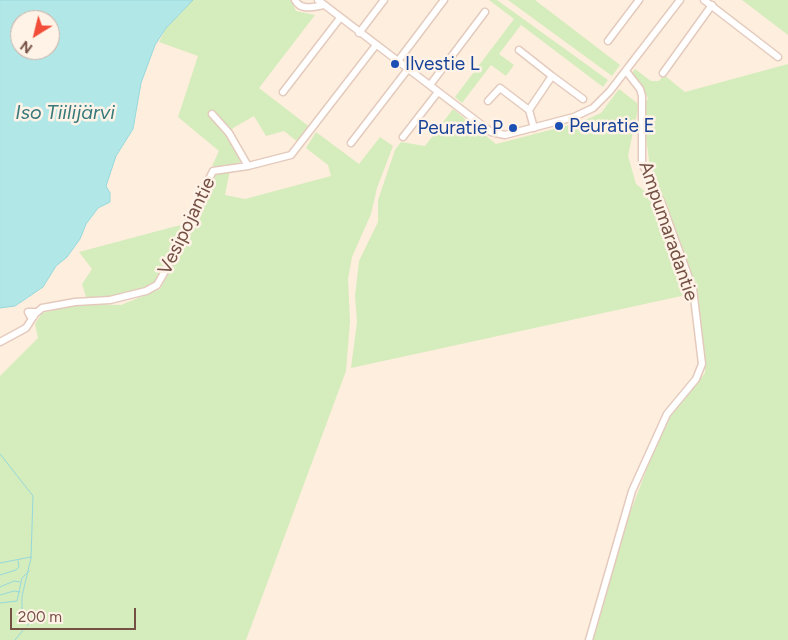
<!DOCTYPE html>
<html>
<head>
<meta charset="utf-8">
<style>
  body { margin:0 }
  #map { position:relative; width:788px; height:640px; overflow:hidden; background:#feeede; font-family:Figtree,sans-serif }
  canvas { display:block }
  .north { position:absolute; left:10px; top:10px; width:50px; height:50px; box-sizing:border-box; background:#fff2e6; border:1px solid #c8b1a6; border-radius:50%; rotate:216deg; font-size:14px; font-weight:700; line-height:20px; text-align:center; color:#755045 }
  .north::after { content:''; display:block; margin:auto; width:18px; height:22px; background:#f24d39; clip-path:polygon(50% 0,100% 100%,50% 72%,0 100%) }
  .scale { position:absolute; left:10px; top:608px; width:126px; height:22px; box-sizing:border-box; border:2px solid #755045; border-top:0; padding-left:6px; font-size:15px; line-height:18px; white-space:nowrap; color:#755045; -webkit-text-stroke:4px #fff2e6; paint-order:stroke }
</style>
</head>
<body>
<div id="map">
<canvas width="788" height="640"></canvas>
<div class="north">N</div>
<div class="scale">200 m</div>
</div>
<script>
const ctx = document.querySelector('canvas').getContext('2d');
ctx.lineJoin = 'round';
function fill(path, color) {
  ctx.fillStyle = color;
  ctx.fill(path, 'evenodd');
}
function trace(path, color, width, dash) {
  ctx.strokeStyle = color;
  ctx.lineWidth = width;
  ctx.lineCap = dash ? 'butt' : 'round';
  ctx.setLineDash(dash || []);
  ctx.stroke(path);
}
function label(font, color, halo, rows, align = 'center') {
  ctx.font = font + ' Figtree,sans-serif';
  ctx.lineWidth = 5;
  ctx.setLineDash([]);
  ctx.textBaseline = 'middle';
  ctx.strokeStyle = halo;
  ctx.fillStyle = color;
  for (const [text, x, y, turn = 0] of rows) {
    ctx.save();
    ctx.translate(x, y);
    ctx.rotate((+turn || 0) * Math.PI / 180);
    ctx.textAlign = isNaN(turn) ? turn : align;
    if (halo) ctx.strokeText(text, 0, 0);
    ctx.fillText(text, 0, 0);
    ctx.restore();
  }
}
fill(new Path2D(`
  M193 0H291L296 11 315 15 259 88 311 128 299 143 284 131 266 136 254 116 233 128 228 137 243 161 229 166H212L219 151 178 117 198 56 159 42 166 28Z
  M489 0H497L608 80 603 87 521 25 499 54 514 65 506 76 491 65 462 103 455 97 514 19Z
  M508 0H535L620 65 612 76Z
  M742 0H788V35Z
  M788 64V640H590L625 526 664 424 705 373V355L694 280 651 178 644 119V108L648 98 632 73 635 69 651 81H659L664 75 685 92Z
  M619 89 637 103 638 109 628 156 636 184 658 202 680 268 686 295 351 368 357 322 355 296 359 261 378 222V200L395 150 401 142 425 146 453 109 496 144 581 122 601 113Z
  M316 132 359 164 380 137 393 146 377 188 371 214 352 257 348 279 350 321 346 371 246 640H0V376L38 338 35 324 42 313 81 304 121 305 160 289 186 242 193 220 218 171 230 170 225 195 245 199 331 176 328 165 306 148Z
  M184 224 180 240 153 286 110 298 87 300 82 284 92 269 79 252Z`), '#d5ecbc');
const water = new Path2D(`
  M0 0H193L166 28 155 45 141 83 133 129 116 156 106 186 110 193V202L98 208 86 224 80 239 67 257 56 266 43 287 15 306 0 308ZM20 20H50V50H20Z`);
fill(water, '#b2e7e8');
trace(water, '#97d8db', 1);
trace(new Path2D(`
  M0 454 33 496 31 558 22 596V610L32 620 27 626
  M0 563 31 557
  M0 575 16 570 19 567 18 561
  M0 587 14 581 20 582
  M0 595 14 591 20 592
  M0 603 17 601 22 578 29 571
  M15 640 24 629`), '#97d8db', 1);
const minor = new Path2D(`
  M295 0C301 11 313 7 324 5
  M318 0 491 132 505 135 574 117 593 108 610 91 680 0
  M704 0 778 57
  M359 33 384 0
  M608 41 639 0
  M519 50 552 76 529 110
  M398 61 444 0
  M663 73 712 5
  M552 76 583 99
  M430 85 485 12
  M283 92 340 18
  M488 101 500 88 529 110 534 128
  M212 114 229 133 248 166
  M403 137 438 92
  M351 143 408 69
  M34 316H30L28 312H37
  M0 342 26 328 35 314 42 308 75 302 110 300 146 291 157 285 182 242 190 217 213 171 248 166 291 155 376 45
  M589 640 632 491 667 414 696 379 702 364 693 289 662 204 642 163V96L640 89 626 71`);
trace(minor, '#e4cabd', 9);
trace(minor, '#fff', 6);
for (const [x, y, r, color] of [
  [395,64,5,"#1a4fb4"],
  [559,126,5,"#1a4fb4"],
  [513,128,5,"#1a4fb4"]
]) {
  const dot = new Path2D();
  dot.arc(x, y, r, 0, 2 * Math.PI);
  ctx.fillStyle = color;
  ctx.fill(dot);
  trace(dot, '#fff2e6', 2);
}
label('19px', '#164399', '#fff2e6', [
  ["Ilvestie L",405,64],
  ["Peuratie E",569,126],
  ["Peuratie P",503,128,"right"]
], 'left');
label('19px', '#755045', '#fff2e6', [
  ["Vesipojantie",187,226,-64],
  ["Ampumaradantie",668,231,71]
]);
label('italic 20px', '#38797c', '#fff2e6', [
  ["Iso Tiilijärvi",65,113]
]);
</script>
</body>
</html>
